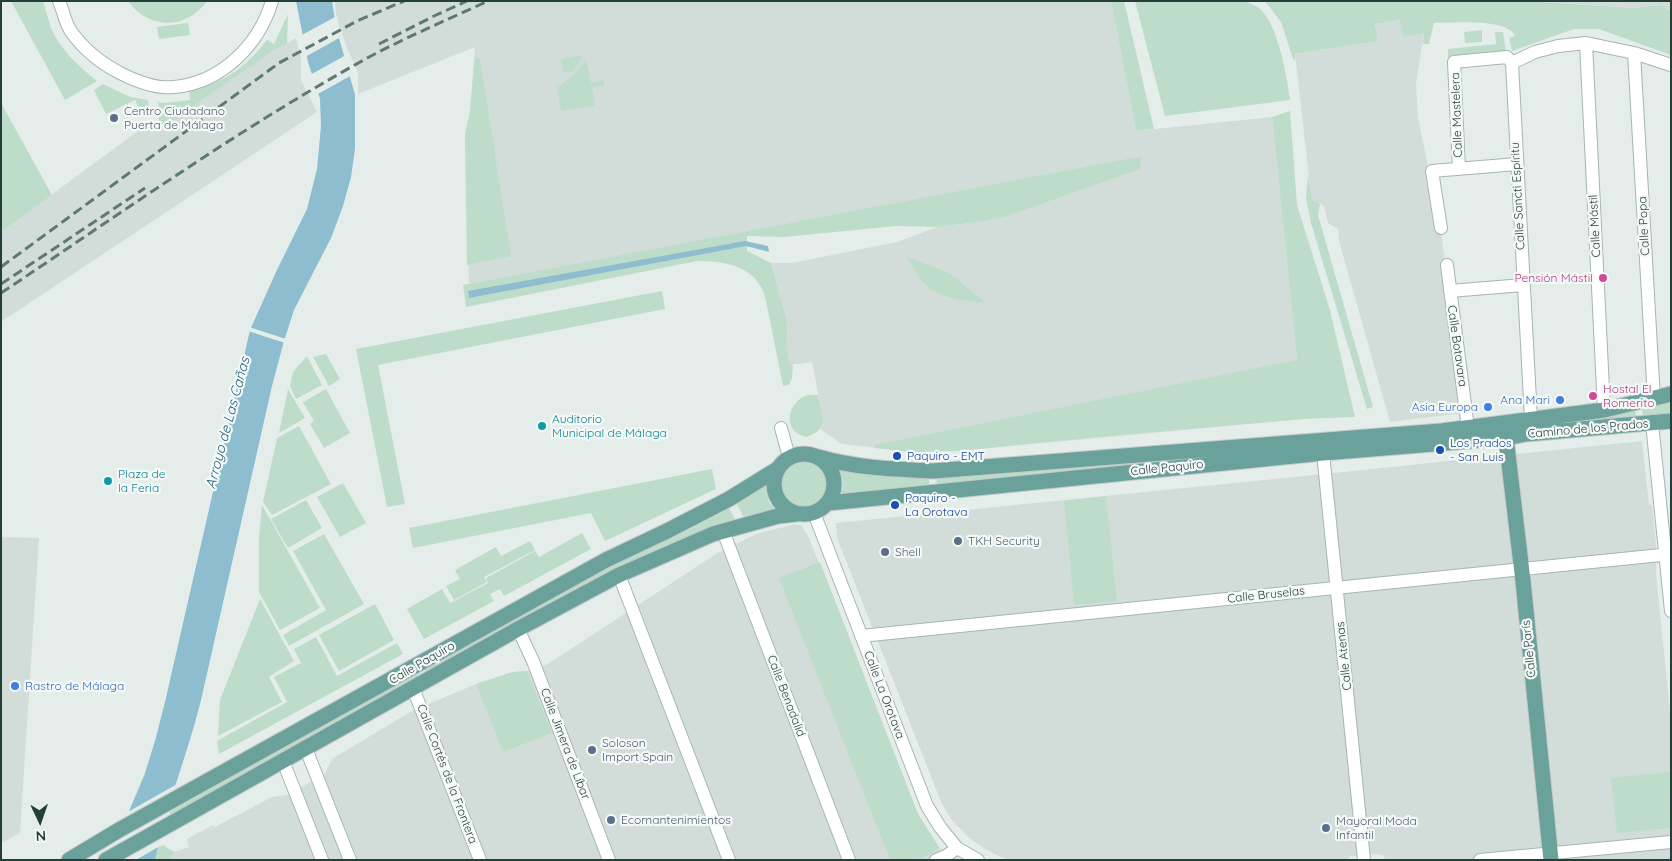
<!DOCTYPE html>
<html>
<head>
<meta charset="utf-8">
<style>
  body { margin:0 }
  #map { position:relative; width:1672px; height:861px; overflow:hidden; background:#e4edea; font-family:Quicksand,sans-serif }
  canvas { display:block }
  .frame { position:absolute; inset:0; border:2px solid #243e3a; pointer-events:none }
  .north { position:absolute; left:15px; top:796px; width:50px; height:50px; -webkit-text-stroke:4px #f4f9f7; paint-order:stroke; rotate:177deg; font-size:14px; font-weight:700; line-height:20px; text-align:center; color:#243e3a }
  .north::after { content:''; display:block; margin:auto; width:18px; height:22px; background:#243e3a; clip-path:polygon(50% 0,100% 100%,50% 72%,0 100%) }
</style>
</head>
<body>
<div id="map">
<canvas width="1672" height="861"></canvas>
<div class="frame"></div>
<div class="north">N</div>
</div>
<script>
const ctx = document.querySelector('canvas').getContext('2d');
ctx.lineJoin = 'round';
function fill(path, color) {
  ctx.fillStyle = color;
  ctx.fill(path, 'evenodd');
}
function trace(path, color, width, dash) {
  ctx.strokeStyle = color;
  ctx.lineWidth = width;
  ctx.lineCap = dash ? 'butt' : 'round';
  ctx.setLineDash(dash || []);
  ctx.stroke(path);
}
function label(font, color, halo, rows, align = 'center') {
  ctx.font = font + ' Quicksand,sans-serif';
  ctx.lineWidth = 4.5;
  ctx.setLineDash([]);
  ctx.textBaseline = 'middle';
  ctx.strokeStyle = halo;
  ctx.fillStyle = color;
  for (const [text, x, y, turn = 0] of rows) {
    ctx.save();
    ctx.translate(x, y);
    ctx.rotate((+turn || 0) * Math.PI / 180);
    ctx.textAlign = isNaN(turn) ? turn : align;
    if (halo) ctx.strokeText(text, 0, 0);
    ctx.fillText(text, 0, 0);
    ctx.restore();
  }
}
fill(new Path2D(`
  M335 1H1111L1136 131 1272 117 1303 419 957 451 913 452 842 444 820 429 824 423 812 362 790 365 788 359 787 321 771 263H792L897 242 937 227 978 222 1141 156 469 284 465 135 470 111 475 47 358 94V72L347 48 336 16Z
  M1527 1H1671V11L1660 5 1633 8Z
  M1401 20 1424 33 1416 84 1418 117 1441 231 1463 413 1390 422 1339 241 1338 229 1328 223 1324 206 1312 199 1311 195 1295 54 1378 41 1375 24Z
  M296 38 301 59V80L317 112 1 322V232L146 125 152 132 273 51Z
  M1642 441 1649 505H1652L1656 545V574L1671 721V860H1385L1384 856 1378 854 1351 856 1346 860H1010L1001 857 985 849 969 838 951 819 942 804 837 538 836 523 1314 475Z
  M795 524 802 526 809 538 918 814 939 847 952 860H170L174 852 189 847 187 839 213 825 215 827 272 797 287 795 325 774 332 759 410 712 476 684 513 672 527 671 548 664 716 554 756 534Z
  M1 537 39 538 20 833 1 843Z`), '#d2ddd9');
fill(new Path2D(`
  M11 1H43C46 10 48 19 51 28 60 49 79 67 97 81L65 100Z
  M128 1H207C186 31 148 29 128 1Z
  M1111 1H1124L1154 129 1136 131Z
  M1135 1H1245C1249 3 1255 5 1259 8 1278 23 1287 77 1290 100L1165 116Z
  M1265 1H1527L1633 8 1660 5 1671 11V55L1599 29H1574L1512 51 1509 38 1515 36C1508 18 1450 23 1434 23L1429 44H1423L1424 33 1404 37 1400 20 1375 24 1378 41 1295 54V60L1293 59 1281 22Z
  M288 14 287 43 273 51 170 122 164 123 157 128 160 114 158 102 165 103 190 100 189 91C225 82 244 69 267 40L274 44Z
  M188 23 190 35 159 39 157 27Z
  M1482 30V42L1465 43 1464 32Z
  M1495 32H1503L1506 52 1448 58V49L1496 44Z
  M581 55 582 58 573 71 567 73 563 71 561 59Z
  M475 58H480L511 256 467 265 465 135 470 111Z
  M586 59 591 83 604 80V86L592 88 595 103 594 106 561 111 557 88 576 73Z
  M103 84 130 97 148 100 150 113 143 116 135 100 106 114 94 90Z
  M1 103 52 195 1 232Z
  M1290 111 1297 205 1330 310 1355 417 1303 419 1107 436 957 451 913 452 875 448 874 445 1297 360 1272 117Z
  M1141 156 1140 169 1007 216 978 222 937 227 896 226 784 237 747 236V251L771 263 787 321 788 359 790 365H793L792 378 789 385 783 386C779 366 775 346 771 325 768 314 767 302 763 291 752 265 722 261 697 261L466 307 463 285Z
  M1308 175 1312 199 1320 204 1318 215 1373 407 1367 409 1311 223 1306 198Z
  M906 256 949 273 986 303C969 302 939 298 926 285 918 278 912 265 906 256Z
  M662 291 665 309 378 365 405 504 387 507 356 349Z
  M326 354 340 379 329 386 313 357Z
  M307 356 322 385 296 399 290 386 293 372Z
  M288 389 305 418 279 433Z
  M326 389 350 433 324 448 310 424 314 421 303 402Z
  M808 395H818L824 423 817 432 807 437C781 433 787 401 808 395Z
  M1671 400V415L1643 418 1642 409Z
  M1635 410 1637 419 1527 427 1575 422Z
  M299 426 331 484 272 515 263 502 277 438Z
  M1170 455 1171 462 937 485 936 476Z
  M780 483a24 24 0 1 1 48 0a24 24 0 1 1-48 0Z
  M839 468 929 476V486L840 498 843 485Z
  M712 469 716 489 605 541 591 513 413 548 409 528Z
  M343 483 366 523 340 537 317 497Z
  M765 484 769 502 776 511 745 520 737 504Z
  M1106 496 1117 601 1074 605 1064 501Z
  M306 500 322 528 288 548 271 519Z
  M262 505 320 608 280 630 259 592V538Z
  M729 508 737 523 427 675 424 668 606 567 684 532Z
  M582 533 591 549 504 596 500 589 490 594 494 601 424 639 407 609 442 589 450 603 488 583 486 578 535 551 539 557Z
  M324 534 364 604 289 646 283 635 326 610 293 551Z
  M530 541 535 550 484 577 487 582 454 600 446 586 460 579 455 570 496 547 501 556Z
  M820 562 918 814 939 847C927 861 907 860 890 860L779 578Z
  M260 599 294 661 269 677 282 702 218 736 220 700Z
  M375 604 394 640 339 671 319 635Z
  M316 637 337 676 397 643 403 654 219 754 217 741 287 702 274 677 301 663 294 649Z
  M527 671 552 733 503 752 476 684 513 672Z
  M416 673 419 679 170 818 169 812Z
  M1671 772V828L1617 833 1611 778Z
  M163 845 174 852 170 860H155L157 848Z`), '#bdddca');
fill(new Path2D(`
  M296 1H332L336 27 355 95V149L351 177 343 206 331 238 294 310 284 341 272 386 201 700C188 754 166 805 155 860H116L129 811 144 776 155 741 165 702 250 330 276 272 307 209 317 169 321 126 320 99 308 62Z
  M745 241 768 246 769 252 746 246 469 298 468 291Z`), '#8ebdd0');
fill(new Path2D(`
  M337 16 341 37 305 57 300 36Z
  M346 55 352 75 316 95 310 75Z
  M249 327 286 339 285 343 248 331Z
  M179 783 160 846 136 860H113L126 813Z`), '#e4edea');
const minor = new Path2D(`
  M59 1C63 10 65 22 70 30 83 49 102 64 122 74 138 82 156 89 174 87 221 83 259 45 272 1
  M1586 43 1604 410
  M1634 53 1654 399
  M1512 63 1531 419
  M1512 63 1535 52 1558 46 1586 43 1634 53 1671 65
  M1459 169 1454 62 1507 57 1512 63
  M1441 228 1432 171 1517 164
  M1447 265 1468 428
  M1450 291 1523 285
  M1652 423 1671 611
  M781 428 789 457
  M1323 453 1364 860
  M814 513 927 806 940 827 957 848 978 860
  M723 531 849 860
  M619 575 729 860
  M518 629 533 661 609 860
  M861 636 1671 554
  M413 688 480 860
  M306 749 350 860
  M283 761 322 860
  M936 860 946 856 957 848
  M1480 860 1671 842`);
const major = new Path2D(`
  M1506 438 1523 581 1551 860
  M774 484a30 30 0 1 1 60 0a30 30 0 1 1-60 0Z
  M818 457C855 468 894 469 933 471L1442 431 1604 410 1671 394
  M828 503 1323 453 1506 438 1526 434 1671 421
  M69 860 119 830 606 560 667 531 729 499 776 470
  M106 860 518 629 619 575 713 534 778 516 796 514`);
trace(minor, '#a7b5b2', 14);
trace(major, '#c2c9c8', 17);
trace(minor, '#fff', 12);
trace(major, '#6aa19a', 15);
trace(new Path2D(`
  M379 44 434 16 467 1
  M1 267 279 63 357 21 404 1
  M1 284 145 188
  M1 293C123 212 243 126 371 56 409 36 449 19 488 1`), '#5e7975', 3, [10, 5]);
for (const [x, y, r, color] of [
  [114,118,5,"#5c6f8a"],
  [1603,278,5,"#d1479c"],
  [1593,396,5,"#d1479c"],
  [1560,400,5,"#3f7fe0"],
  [1488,407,5,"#3f7fe0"],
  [542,426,5,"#0f9aa8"],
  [1440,450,5,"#1a4fb4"],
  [897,456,5,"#1a4fb4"],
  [108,481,5,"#0f9aa8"],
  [895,505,5,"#1a4fb4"],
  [958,541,5,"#5c6f8a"],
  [885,552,5,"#5c6f8a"],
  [15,686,5,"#3f7fe0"],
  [592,750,5,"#5c6f8a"],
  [611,820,5,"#5c6f8a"],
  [1326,828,5,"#5c6f8a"]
]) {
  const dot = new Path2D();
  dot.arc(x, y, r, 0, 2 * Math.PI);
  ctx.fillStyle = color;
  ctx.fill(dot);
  trace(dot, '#f4f9f7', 2);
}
label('12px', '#4e5e75', '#f4f9f7', [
  ["Centro Ciudadano",124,111],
  ["Puerta de Málaga",124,125],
  ["TKH Security",968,541],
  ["Shell",895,552],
  ["Soloson",602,743],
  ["Import Spain",602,757],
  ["Ecomantenimientos",621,820],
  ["Mayoral Moda",1336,821],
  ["Infantil",1336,835]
], 'left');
label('12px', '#243e3a', '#f4f9f7', [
  ["Calle Mastelera",1457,115,-92],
  ["Calle Sancti Espíritu",1518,196,-93],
  ["Calle Mástil",1595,226,-93],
  ["Calle Popa",1644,226,-93],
  ["Calle Botavara",1457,346,82],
  ["Camino de los Prados",1588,429,-5],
  ["Calle Paquiro",1167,468,-6],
  ["Calle Bruselas",1266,595,-6],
  ["Calle París",1529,649,-96],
  ["Calle Atenas",1344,656,-96],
  ["Calle Paquiro",422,663,-30],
  ["Calle La Orotava",884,695,69],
  ["Calle Benadalid",786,696,69],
  ["Calle Jimera de Líbar",565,744,69],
  ["Calle Cortés de la Frontera",447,774,69]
]);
label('12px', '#b23c85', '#f4f9f7', [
  ["Pensión Mástil",1593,278],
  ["Hostal El",1603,389,"left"],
  ["Romerito",1603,403,"left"]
], 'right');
label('12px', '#366cbe', '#f4f9f7', [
  ["Ana Mari",1550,400],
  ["Asia Europa",1478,407],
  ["Rastro de Málaga",25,686,"left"]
], 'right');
label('12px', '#0d838f', '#f4f9f7', [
  ["Auditorio",552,419],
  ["Municipal de Málaga",552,433],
  ["Plaza de",118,474],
  ["la Feria",118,488]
], 'left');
label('12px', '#164399', '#f4f9f7', [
  ["Los Prados",1450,443],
  ["- San Luis",1450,457],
  ["Paquiro - EMT",907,456],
  ["Paquiro -",905,498],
  ["La Orotava",905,512]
], 'left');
label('italic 14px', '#1f5e79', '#f4f9f7', [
  ["Arroyo de Las Cañas",228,423,-75]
]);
</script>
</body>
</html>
